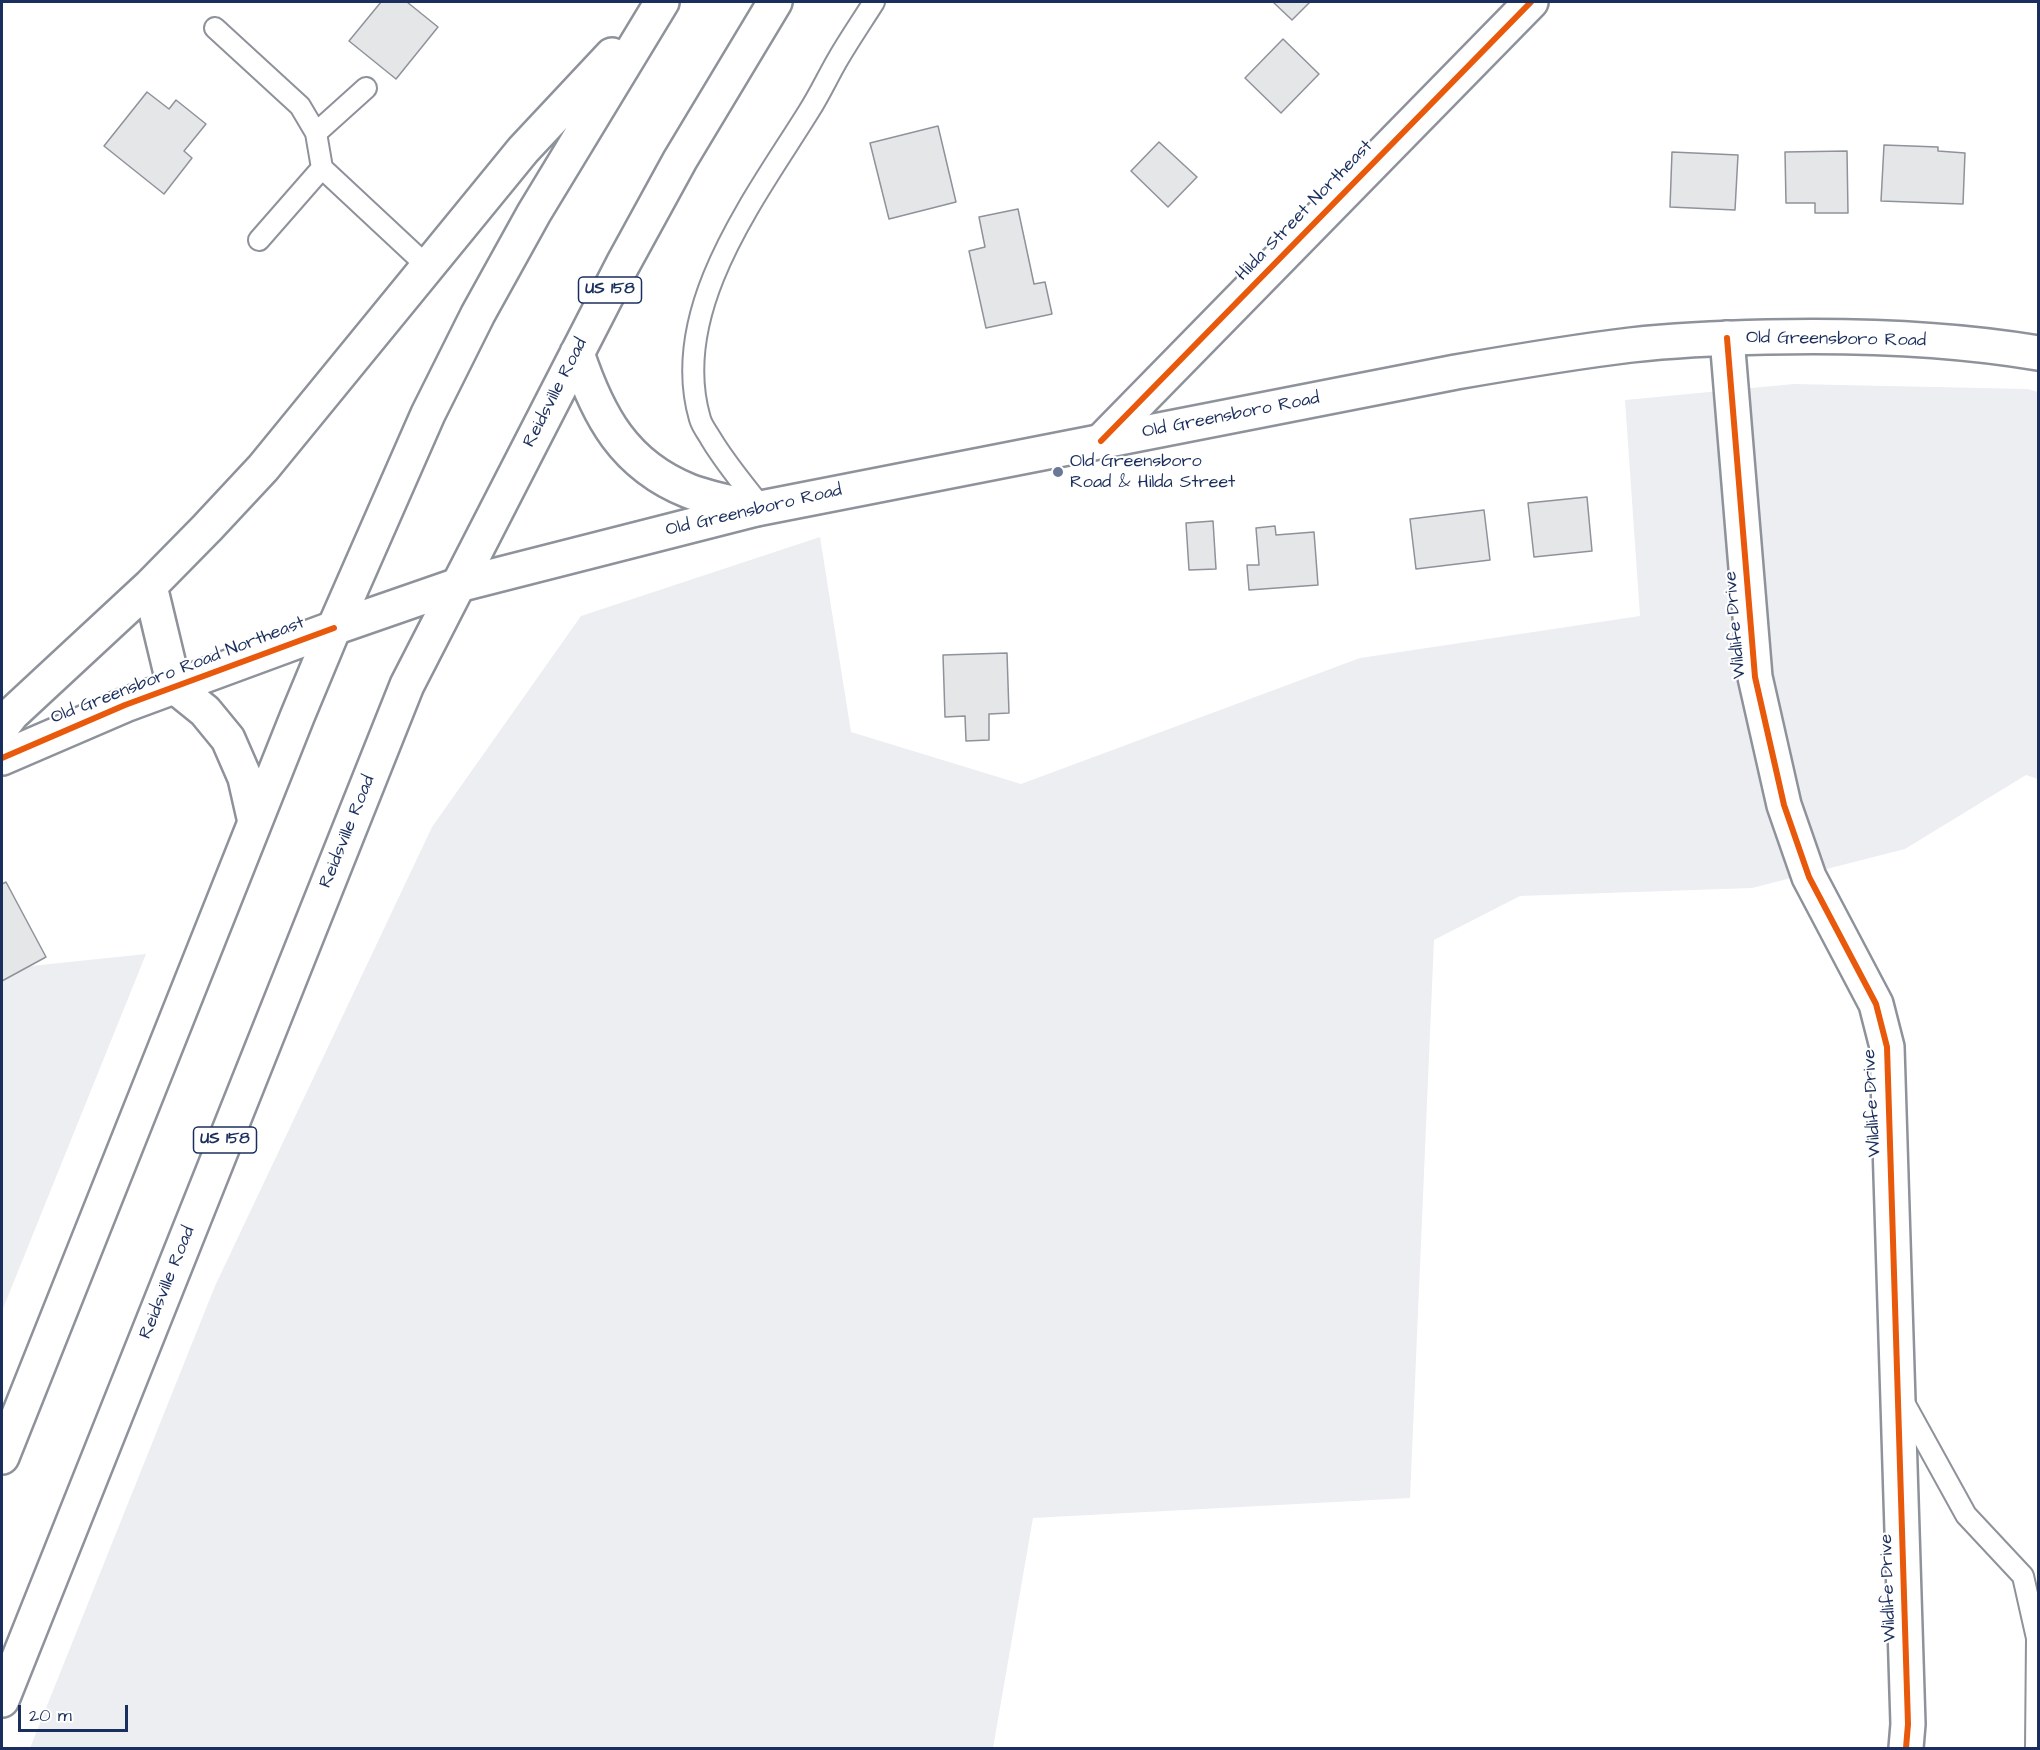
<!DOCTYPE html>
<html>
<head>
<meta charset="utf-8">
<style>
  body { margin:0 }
  #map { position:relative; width:2040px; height:1750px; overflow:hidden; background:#fff; font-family:"Architects Daughter",sans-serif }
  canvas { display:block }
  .frame { position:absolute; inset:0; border:3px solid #1b2f5e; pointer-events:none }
  .scale { position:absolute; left:18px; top:1705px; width:110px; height:27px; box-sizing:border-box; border:3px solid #1b2f5e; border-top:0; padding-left:8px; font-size:18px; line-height:21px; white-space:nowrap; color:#1b2f5e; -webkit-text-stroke:4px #fff; paint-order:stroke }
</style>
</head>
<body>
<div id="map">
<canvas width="2040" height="1750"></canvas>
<div class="frame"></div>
<div class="scale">20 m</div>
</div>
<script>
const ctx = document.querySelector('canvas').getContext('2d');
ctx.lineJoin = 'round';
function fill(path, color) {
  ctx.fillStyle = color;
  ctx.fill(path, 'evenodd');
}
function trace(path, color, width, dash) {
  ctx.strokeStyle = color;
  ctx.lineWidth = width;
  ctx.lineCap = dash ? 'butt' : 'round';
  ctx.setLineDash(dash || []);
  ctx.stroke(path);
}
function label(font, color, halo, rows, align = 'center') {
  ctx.font = font + ' "Architects Daughter",sans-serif';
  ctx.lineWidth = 4.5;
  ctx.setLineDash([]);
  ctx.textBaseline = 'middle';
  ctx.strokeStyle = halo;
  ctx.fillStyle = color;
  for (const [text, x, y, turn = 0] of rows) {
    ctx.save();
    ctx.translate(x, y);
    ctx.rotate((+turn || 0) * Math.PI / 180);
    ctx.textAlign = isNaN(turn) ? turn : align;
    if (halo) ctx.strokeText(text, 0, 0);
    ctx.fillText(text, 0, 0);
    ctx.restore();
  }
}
fill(new Path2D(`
  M1794 384 2028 389 2038 392V779L2026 775 1905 849 1752 888 1520 896 1434 940 1410 1498 1033 1518 993 1748H30L215 1286 432 827 581 616 820 537 851 732 1021 784 1360 658 1640 616 1625 400Z
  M146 954 2 1311V969Z`), '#edeef2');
const building = new Path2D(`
  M381 2H407L438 27 396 79 349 41Z
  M1273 2H1310L1292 20Z
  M1283 39 1319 74 1281 113 1245 78Z
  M147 92 169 109 176 100 206 124 184 151 192 158 164 194 104 146Z
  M938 126 956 202 889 219 870 143Z
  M1159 142 1197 177 1168 207 1131 171Z
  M1884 145 1938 147V151L1965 153 1963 204 1881 201Z
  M1847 151 1848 213H1815V203H1786L1785 152Z
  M1672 152 1738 155 1735 210 1670 207Z
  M1018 209 1034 284 1045 282 1052 314 986 328 969 251 985 247 979 217Z
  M1587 497 1592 551 1534 557 1528 503Z
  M1484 510 1490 560 1416 569 1410 519Z
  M1213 521 1216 569 1189 570 1186 523Z
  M1275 526 1276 535 1314 532 1318 585 1249 590 1247 565H1259L1256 528Z
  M1007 653 1009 713 989 714V740L966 741 965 716 945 717 943 655Z
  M6 882 46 957 2 981V884Z`);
fill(building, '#e5e6e8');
trace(building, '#8e929a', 1.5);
const service = new Path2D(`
  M215 28 300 106 316 133 322 168 427 266
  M316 133 366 88
  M259 240 322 168
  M762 508C744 485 726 464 711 439 707 432 702 426 700 419 668 310 755 198 809 111 820 94 828 76 838 59 849 40 862 21 874 2
  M1902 1399 1966 1515 2023 1576 2037 1638 2036 1748`);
const minor = new Path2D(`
  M1727 338 1755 677 1784 805 1809 877 1876 1004 1887 1047 1908 1724 1906 1748
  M1101 441 1531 2`);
const tertiary = new Path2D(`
  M2 758 125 705 334 628`);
const secondary = new Path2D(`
  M334 628 458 585 756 509 1456 372C1514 362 1572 352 1631 345 1676 340 1722 338 1767 337 1857 335 1949 338 2038 353`);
const trunk = new Path2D(`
  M577 353C598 416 624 465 689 491 710 499 734 503 756 509
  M150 586 174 686 205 711 228 739 245 778 255 822
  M2 727 12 714 150 586 207 528 263 468 523 150 612 55
  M2 1457 297 717 334 628 428 414 478 314 534 213 662 2
  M2 1700 407 685 623 264 680 160 775 2`);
trace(service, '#8e929a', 24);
trace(minor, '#8e929a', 38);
trace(tertiary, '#8e929a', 38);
trace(secondary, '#8e929a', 38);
trace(trunk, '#8e929a', 38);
trace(service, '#fff', 20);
trace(minor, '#fff', 33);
trace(tertiary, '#fff', 33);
trace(secondary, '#fff', 33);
trace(trunk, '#fff', 33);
trace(new Path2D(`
  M1727 338 1755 677 1784 805 1809 877 1876 1004 1887 1047 1908 1724 1906 1748
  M1101 441 1531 2
  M2 758 125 705 334 628`), '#e8590c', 6);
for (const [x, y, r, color] of [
  [1058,472,6,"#6b7896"]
]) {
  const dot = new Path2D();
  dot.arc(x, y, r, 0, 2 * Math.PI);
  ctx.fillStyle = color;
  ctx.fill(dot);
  trace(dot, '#fff', 2);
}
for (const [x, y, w] of [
  [610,290,63],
  [225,1140,63]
]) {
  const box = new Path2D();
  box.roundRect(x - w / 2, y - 13, w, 26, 4.5);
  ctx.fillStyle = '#fff';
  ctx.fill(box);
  trace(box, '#1b2f5e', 1.5);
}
label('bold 16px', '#1b2f5e', null, [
  ["US 158",610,290],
  ["US 158",225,1140]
]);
label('18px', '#1b2f5e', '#fff', [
  ["Hilda Street Northeast",1305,211,-46],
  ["Old Greensboro Road",1836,340,1],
  ["Reidsville Road",556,393,-63],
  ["Old Greensboro Road",1231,416,-11],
  ["Old Greensboro Road",754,511,-13],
  ["Wildlife Drive",1736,625,-95],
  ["Old Greensboro Road Northeast",178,671,-21],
  ["Reidsville Road",348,832,-68],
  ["Wildlife Drive",1873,1103,-93],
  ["Reidsville Road",168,1283,-68],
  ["Wildlife Drive",1889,1588,-92]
]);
label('18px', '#1b2f5e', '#fff', [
  ["Old Greensboro",1070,462],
  ["Road & Hilda Street",1070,483]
], 'left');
</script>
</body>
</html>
